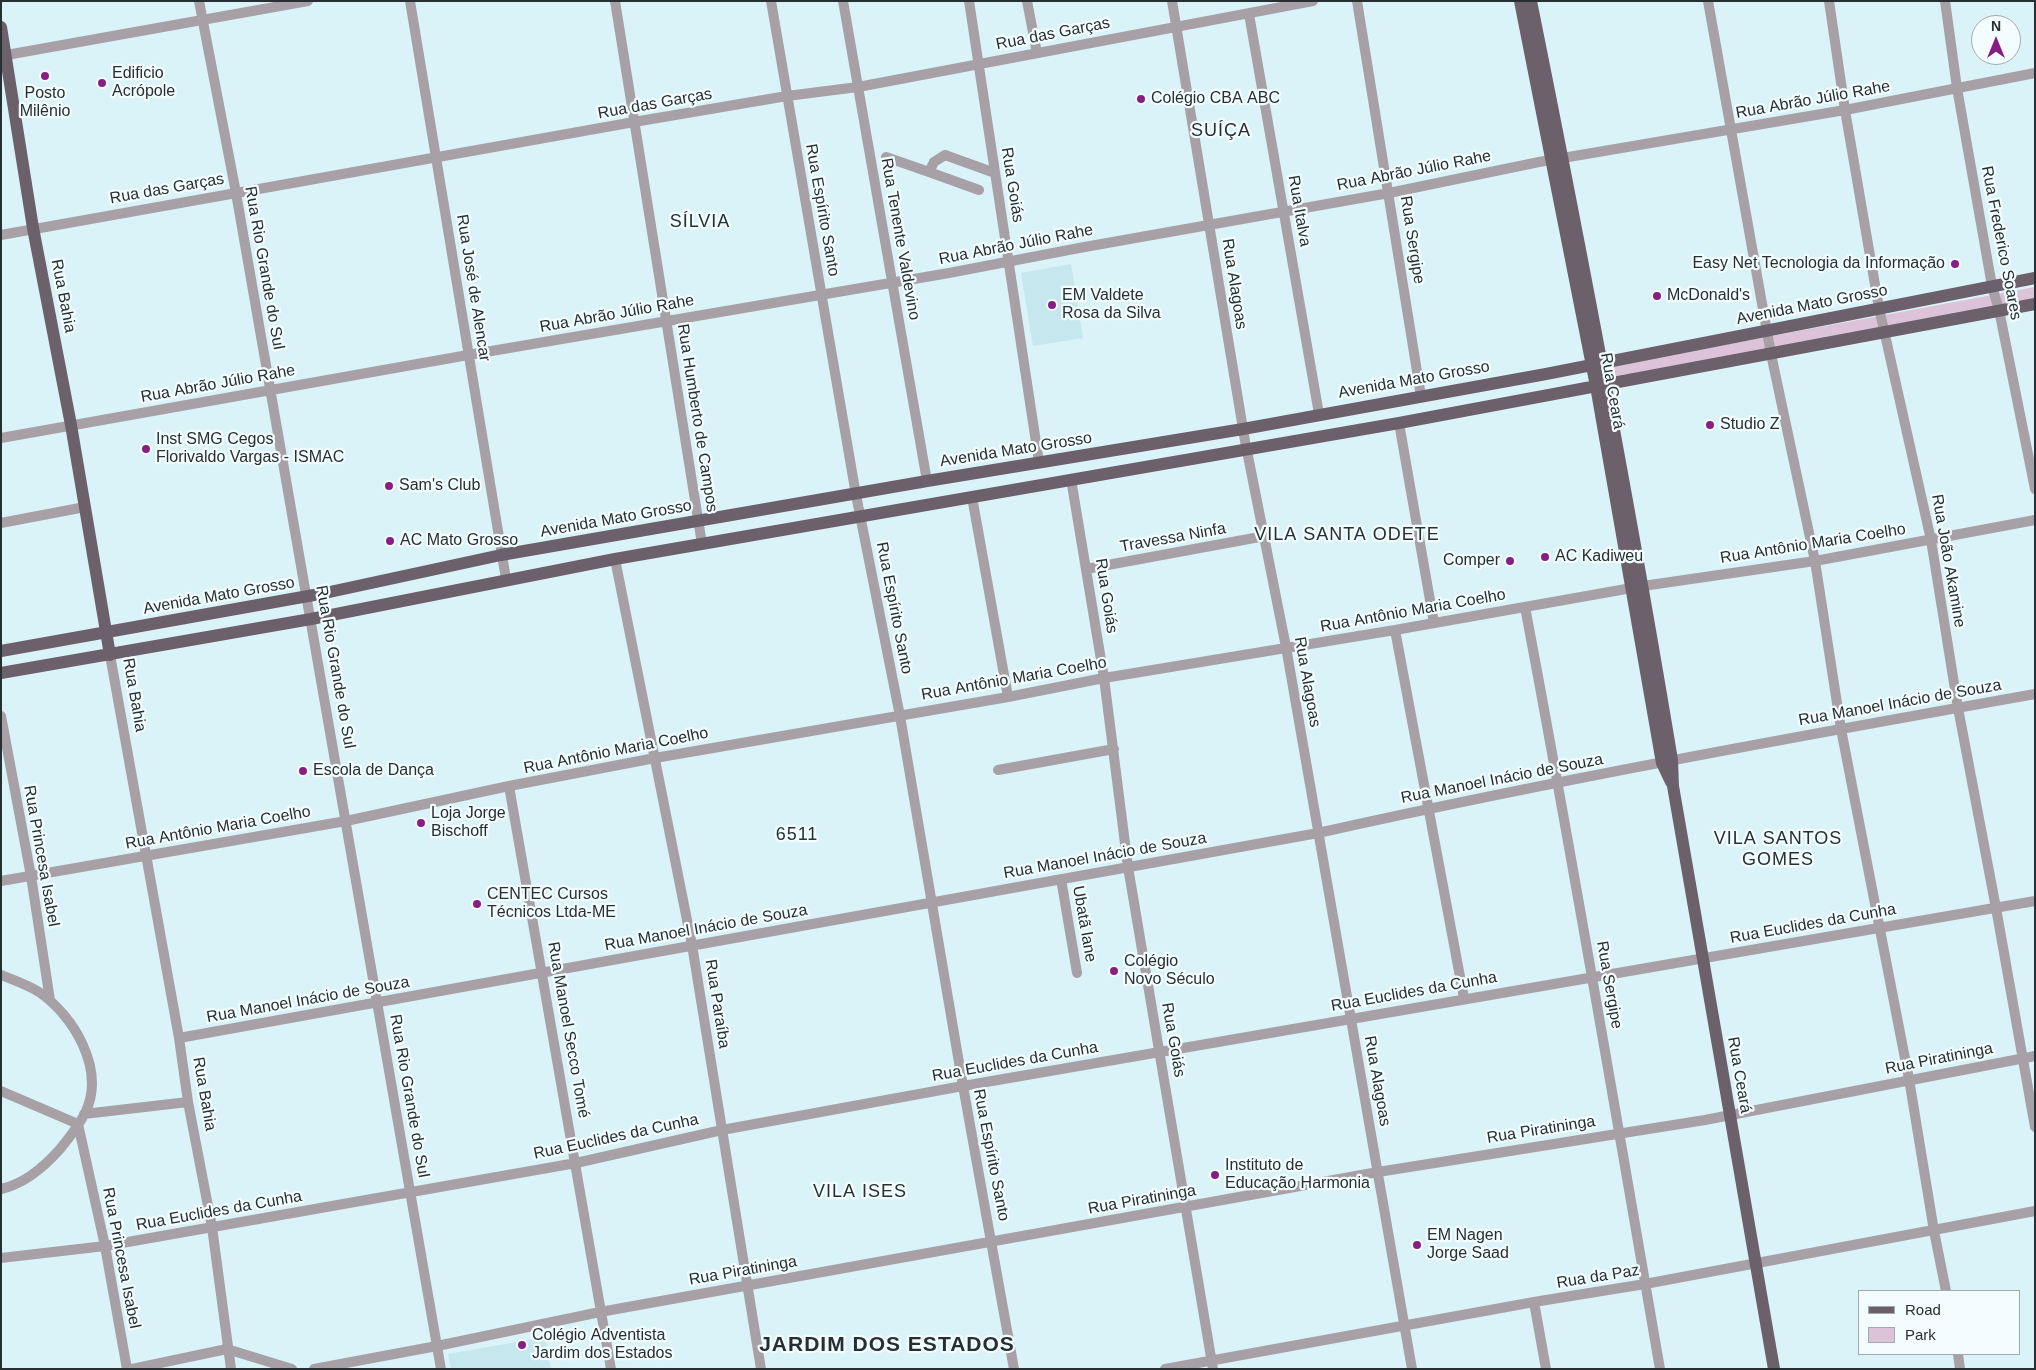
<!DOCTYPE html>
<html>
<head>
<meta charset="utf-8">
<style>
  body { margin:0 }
  #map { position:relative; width:2036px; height:1370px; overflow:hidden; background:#daf3f8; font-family:Arial,sans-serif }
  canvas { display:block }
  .frame { position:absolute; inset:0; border:2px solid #262f31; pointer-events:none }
  .legend { position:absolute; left:1858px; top:1290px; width:162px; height:65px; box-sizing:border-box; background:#f3fdff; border:1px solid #a1abad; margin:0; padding:6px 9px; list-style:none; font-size:15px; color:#262f31 }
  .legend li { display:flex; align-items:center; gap:10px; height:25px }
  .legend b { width:25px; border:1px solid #a1abad }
  .north { position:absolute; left:1971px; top:15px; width:50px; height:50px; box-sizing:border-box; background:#f3fdff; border:1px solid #a1abad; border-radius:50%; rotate:0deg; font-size:14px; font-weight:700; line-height:20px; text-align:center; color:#262f31 }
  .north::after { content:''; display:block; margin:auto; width:18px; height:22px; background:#881e84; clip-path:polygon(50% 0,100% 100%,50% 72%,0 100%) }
</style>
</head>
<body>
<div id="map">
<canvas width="2036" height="1370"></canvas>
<div class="frame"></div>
<ul class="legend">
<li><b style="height:6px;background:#6c606b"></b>Road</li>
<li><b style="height:14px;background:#dcc3d9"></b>Park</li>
</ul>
<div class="north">N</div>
</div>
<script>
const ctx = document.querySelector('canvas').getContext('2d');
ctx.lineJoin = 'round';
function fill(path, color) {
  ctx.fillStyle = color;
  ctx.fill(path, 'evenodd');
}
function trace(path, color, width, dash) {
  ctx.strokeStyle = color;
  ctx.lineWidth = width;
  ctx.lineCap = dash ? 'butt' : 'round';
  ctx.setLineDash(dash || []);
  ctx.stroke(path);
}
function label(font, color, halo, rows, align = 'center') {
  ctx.font = font + ' Arial,sans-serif';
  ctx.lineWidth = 4.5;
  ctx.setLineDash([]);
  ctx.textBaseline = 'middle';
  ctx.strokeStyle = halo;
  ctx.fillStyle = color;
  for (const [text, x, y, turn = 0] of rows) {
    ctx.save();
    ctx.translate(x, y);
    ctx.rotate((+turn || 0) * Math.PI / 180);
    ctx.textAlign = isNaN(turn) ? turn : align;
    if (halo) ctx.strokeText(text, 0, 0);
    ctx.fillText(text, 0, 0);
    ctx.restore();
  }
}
fill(new Path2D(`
  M1071 264 1083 338 1033 346 1021 273Z
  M545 1337 551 1369H451L448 1354Z`), '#c5e7ed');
fill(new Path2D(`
  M2035 287V299L1608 379 1605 367Z`), '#dcc3d9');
trace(new Path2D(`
  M199 1 236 193 441 1369
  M410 1 506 579
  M615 1 702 544
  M771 1 856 495 900 716 963 1086 1014 1369
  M843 1 927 481
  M969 1 1039 462
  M1027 1 1037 53
  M1172 1 1245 441 1286 647 1412 1369
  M1357 1 1421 396
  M1708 1 1771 354 1815 561 1841 729 1909 1079 1934 1231 1946 1291
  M1829 1 1845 110 1879 308 1931 540 1958 708 1996 908 2035 1127
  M1945 1 1957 88 1992 286 1999 310 2035 489
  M1249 14 1319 414
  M1 56 308 1
  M886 157 929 172
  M979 190 929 172 934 162 945 155 995 173
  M1 235 634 122 787 96 858 87 1313 1
  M1399 423 1434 623
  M1 438 468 355 949 273 1079 248 1389 193 1539 162 1845 110 2035 73
  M1071 479 1104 678 1128 867 1213 1369
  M972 497 1008 697
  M1 523 85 507
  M615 559 692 945 761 1369
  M1086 569 1265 536
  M1525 607C1573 860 1616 1115 1660 1369
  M1395 630 1464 998
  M110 655 179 1038 188 1102 212 1227 231 1369
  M1 716 31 876 50 1000
  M998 770 1114 749
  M509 786 611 1369
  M1061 879 1077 973
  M1 881 346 821 509 786 655 758 1008 697 1104 678 1395 630 1643 586 1815 561 2035 520
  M1 975C14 980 28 985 39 992 74 1016 105 1069 86 1111 80 1124 69 1138 60 1149 45 1166 24 1184 1 1189
  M179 1038 1318 833C1555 780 1795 737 2035 694
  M1 1091 78 1124 105 1246 127 1369
  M84 1114 188 1102
  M1 1258 105 1246 576 1163 722 1130 963 1086 2035 901
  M1534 1302 1546 1369
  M1958 1354 1960 1369
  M132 1369 227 1349 292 1369
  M314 1369 437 1346 600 1312 1378 1172 1705 1120 2035 1056
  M1165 1369 1534 1302 1645 1284 2035 1211`), '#a7a0a6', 10);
trace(new Path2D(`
  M1520 1 1596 386 1662 763 1671 782
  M1531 1C1582 254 1630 506 1672 760L1673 786 1774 1369
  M1 27 33 228 71 425 110 655
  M1 651 325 593 501 555 927 481 1243 429 1546 374 2035 278
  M1 673 311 619 615 559 1399 423 2035 304`), '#6c606b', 12);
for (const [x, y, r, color] of [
  [45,76,5,"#881e84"],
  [102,83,5,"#881e84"],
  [1141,99,5,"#881e84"],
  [1955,264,5,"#881e84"],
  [1657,296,5,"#881e84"],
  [1052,305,5,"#881e84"],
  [1710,425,5,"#881e84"],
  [146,449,5,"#881e84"],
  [389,486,5,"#881e84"],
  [390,541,5,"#881e84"],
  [1545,557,5,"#881e84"],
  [1510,561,5,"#881e84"],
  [303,771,5,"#881e84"],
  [421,823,5,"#881e84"],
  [477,904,5,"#881e84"],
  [1114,971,5,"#881e84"],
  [1215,1175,5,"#881e84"],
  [1417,1245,5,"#881e84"],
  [522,1345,5,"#881e84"]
]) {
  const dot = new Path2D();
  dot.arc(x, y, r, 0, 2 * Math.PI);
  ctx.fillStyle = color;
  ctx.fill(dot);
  trace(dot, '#f3fdff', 2);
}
label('16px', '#262f31', '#f3fdff', [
  ["Rua das Garças",1053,34,-11],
  ["Rua Abrão Júlio Rahe",1813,100,-10],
  ["Rua das Garças",655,104,-10],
  ["Rua Abrão Júlio Rahe",1414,171,-11],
  ["Rua Goiás",1012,185,81],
  ["Rua das Garças",167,189,-10],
  ["Rua Espírito Santo",822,210,80],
  ["Rua Italva",1299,211,80],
  ["Rua Tenente Valdevino",900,239,80],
  ["Rua Sergipe",1412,240,81],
  ["Rua Frederico Soares",2001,243,79],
  ["Rua Abrão Júlio Rahe",1016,245,-11],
  ["Rua Rio Grande do Sul",264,268,80],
  ["Rua Alagoas",1234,284,81],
  ["Rua José de Alencar",473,288,81],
  ["Rua Bahia",63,296,79],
  ["Avenida Mato Grosso",1812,305,-11],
  ["Rua Abrão Júlio Rahe",617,314,-10],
  ["Avenida Mato Grosso",1414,380,-10],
  ["Rua Abrão Júlio Rahe",218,384,-10],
  ["Rua Ceará",1612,391,80],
  ["Rua Humberto de Campos",697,418,81],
  ["Avenida Mato Grosso",1016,450,-9],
  ["Avenida Mato Grosso",616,519,-10],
  ["Travessa Ninfa",1173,538,-10],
  ["Rua Antônio Maria Coelho",1813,544,-9],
  ["Rua João Akamine",1948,561,80],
  ["Avenida Mato Grosso",219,596,-10],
  ["Rua Goiás",1106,596,81],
  ["Rua Espírito Santo",894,608,79],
  ["Rua Antônio Maria Coelho",1413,611,-10],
  ["Rua Rio Grande do Sul",335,667,80],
  ["Rua Antônio Maria Coelho",1014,679,-10],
  ["Rua Alagoas",1307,682,80],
  ["Rua Bahia",134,695,80],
  ["Rua Manoel Inácio de Souza",1900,703,-10],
  ["Rua Antônio Maria Coelho",616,751,-11],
  ["Rua Manoel Inácio de Souza",1502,779,-11],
  ["Rua Antônio Maria Coelho",218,828,-10],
  ["Rua Princesa Isabel",41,856,80],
  ["Rua Manoel Inácio de Souza",1105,856,-10],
  ["Ubatã lane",1084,924,80],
  ["Rua Euclides da Cunha",1813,924,-10],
  ["Rua Manoel Inácio de Souza",706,928,-10],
  ["Rua Sergipe",1609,985,80],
  ["Rua Euclides da Cunha",1414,992,-10],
  ["Rua Manoel Inácio de Souza",308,1000,-10],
  ["Rua Paraíba",717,1004,81],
  ["Rua Manoel Secco Tomé",568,1030,80],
  ["Rua Goiás",1173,1040,80],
  ["Rua Piratininga",1939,1059,-11],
  ["Rua Euclides da Cunha",1015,1062,-10],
  ["Rua Ceará",1739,1075,80],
  ["Rua Alagoas",1377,1081,80],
  ["Rua Bahia",204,1094,80],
  ["Rua Rio Grande do Sul",409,1096,80],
  ["Rua Piratininga",1541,1130,-9],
  ["Rua Euclides da Cunha",616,1137,-12],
  ["Rua Espírito Santo",991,1155,79],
  ["Rua Piratininga",1142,1200,-10],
  ["Rua Euclides da Cunha",219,1211,-10],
  ["Rua Princesa Isabel",121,1258,79],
  ["Rua Piratininga",743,1271,-10],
  ["Rua da Paz",1598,1277,-9]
]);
label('16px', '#262f31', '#f3fdff', [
  ["Edificio",112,74],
  ["Acrópole",112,92],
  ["Posto",45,94,"center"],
  ["Milênio",45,112,"center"],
  ["Colégio CBA ABC",1151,99],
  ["Easy Net Tecnologia da Informação",1945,264,"right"],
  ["EM Valdete",1062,296],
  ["Rosa da Silva",1062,314],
  ["McDonald's",1667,296],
  ["Studio Z",1720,425],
  ["Inst SMG Cegos",156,440],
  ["Florivaldo Vargas - ISMAC",156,458],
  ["Sam's Club",399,486],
  ["AC Mato Grosso",400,541],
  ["AC Kadiweu",1555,557],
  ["Comper",1500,561,"right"],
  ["Escola de Dança",313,771],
  ["Loja Jorge",431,814],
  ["Bischoff",431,832],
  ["CENTEC Cursos",487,895],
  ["Técnicos Ltda-ME",487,913],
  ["Colégio",1124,962],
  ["Novo Século",1124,980],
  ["Instituto de",1225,1166],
  ["Educação Harmonia",1225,1184],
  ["EM Nagen",1427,1236],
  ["Jorge Saad",1427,1254],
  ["Colégio Adventista",532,1336],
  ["Jardim dos Estados",532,1354]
], 'left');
ctx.letterSpacing = '1px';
label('18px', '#262f31', '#f3fdff', [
  ["SUÍÇA",1221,131],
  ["SÍLVIA",700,222],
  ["VILA SANTA ODETE",1347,535],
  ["6511",797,835],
  ["VILA SANTOS",1778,839],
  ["GOMES",1778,860],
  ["VILA ISES",860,1192]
]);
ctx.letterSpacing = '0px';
ctx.letterSpacing = '1px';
label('bold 21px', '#262f31', '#f3fdff', [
  ["JARDIM DOS ESTADOS",887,1345]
]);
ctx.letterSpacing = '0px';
</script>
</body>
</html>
